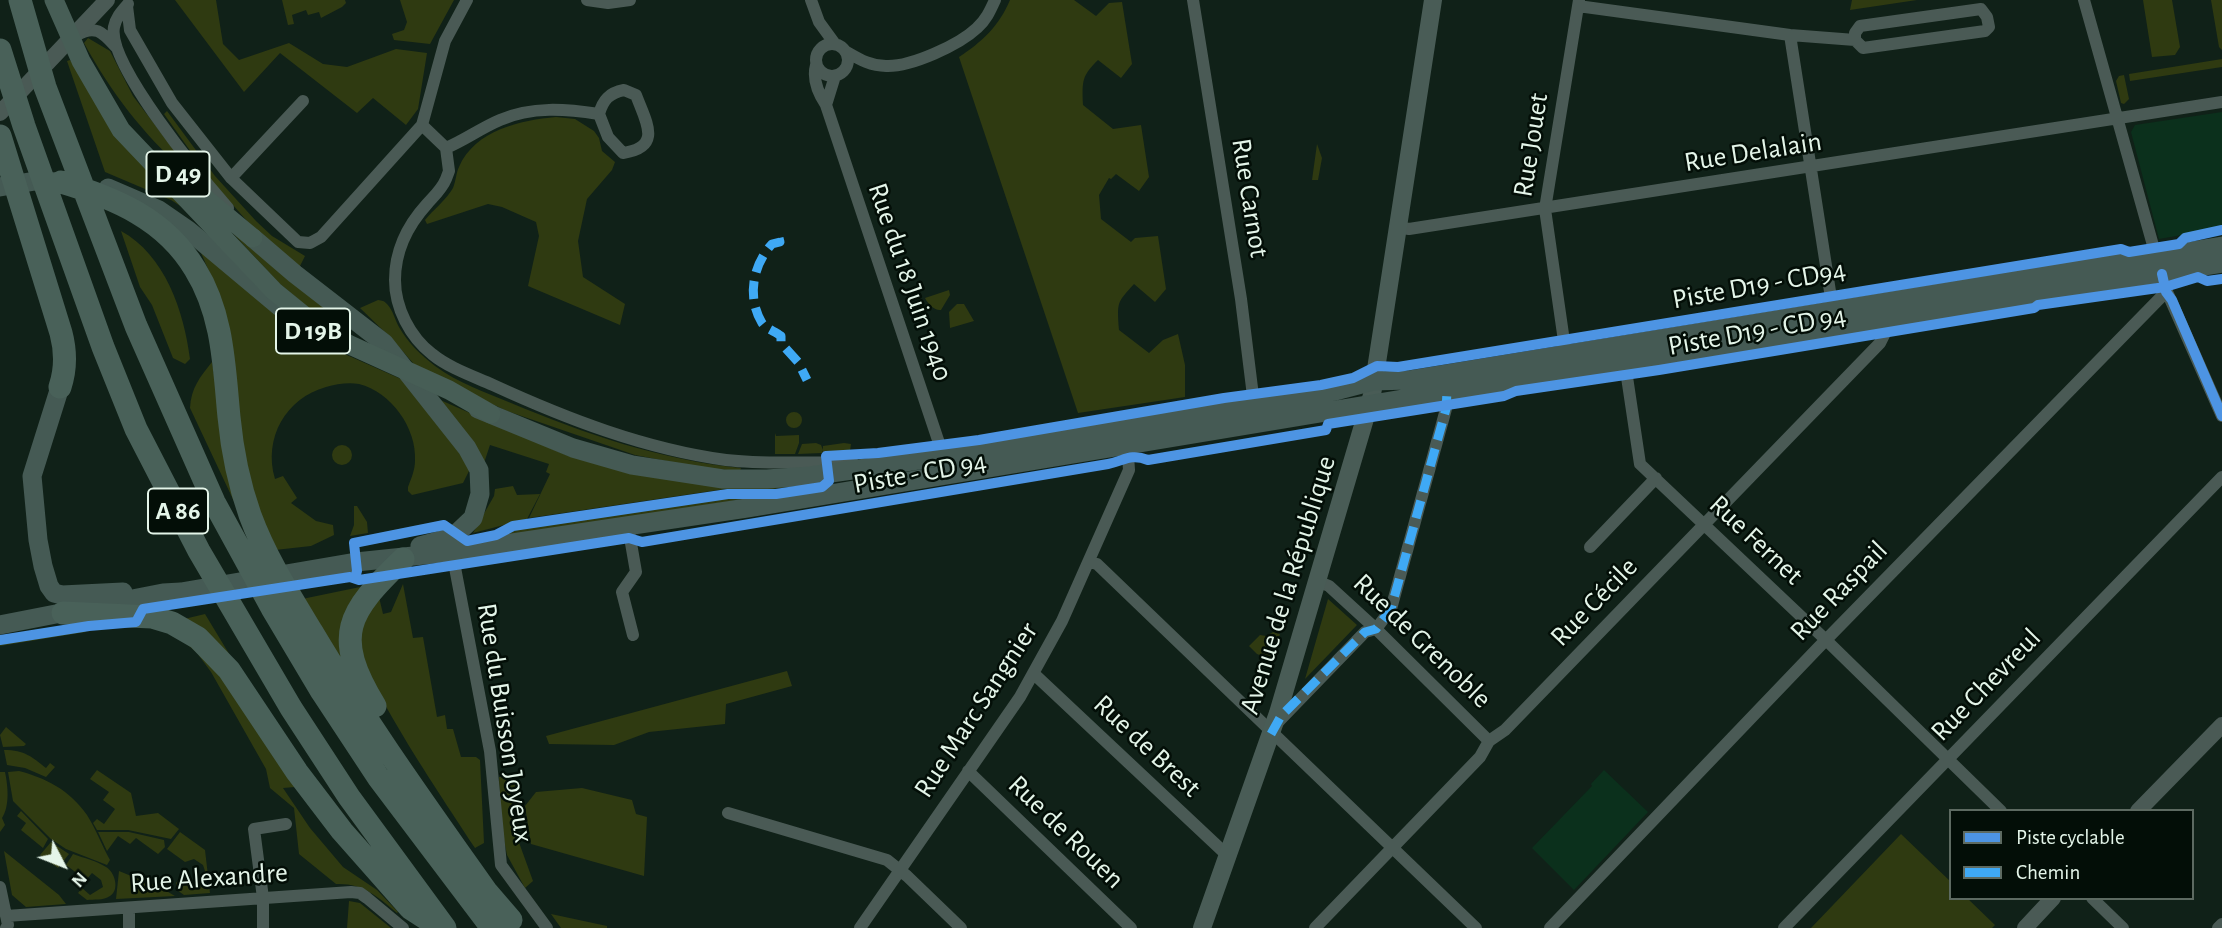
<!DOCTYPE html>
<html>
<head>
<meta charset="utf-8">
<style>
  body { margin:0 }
  #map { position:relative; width:2222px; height:928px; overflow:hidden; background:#102118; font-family:"Alegreya Sans",sans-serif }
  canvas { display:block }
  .legend { position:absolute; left:1949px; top:809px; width:245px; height:91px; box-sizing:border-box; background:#030e07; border:2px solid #5d6a61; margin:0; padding:9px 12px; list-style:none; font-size:21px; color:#e4f5e9 }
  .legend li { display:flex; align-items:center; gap:14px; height:35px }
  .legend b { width:35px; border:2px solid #5d6a61 }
  .north { position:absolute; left:28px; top:830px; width:70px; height:70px; -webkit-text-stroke:5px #030e07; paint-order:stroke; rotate:132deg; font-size:19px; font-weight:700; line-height:28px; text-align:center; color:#e4f5e9 }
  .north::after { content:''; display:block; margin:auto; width:24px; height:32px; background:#e4f5e9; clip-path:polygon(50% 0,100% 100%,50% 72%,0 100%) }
</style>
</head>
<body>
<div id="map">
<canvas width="2222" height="928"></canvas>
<ul class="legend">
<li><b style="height:9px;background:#4d94e3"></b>Piste cyclable</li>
<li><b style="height:9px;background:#3fa9f5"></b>Chemin</li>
</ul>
<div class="north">N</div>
</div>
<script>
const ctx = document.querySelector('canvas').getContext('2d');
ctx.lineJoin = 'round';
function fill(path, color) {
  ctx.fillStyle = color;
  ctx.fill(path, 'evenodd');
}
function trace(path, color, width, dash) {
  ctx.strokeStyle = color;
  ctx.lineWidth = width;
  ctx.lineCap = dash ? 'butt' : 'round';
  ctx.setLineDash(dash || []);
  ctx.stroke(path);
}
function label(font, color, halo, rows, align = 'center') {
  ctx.font = font + ' "Alegreya Sans",sans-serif';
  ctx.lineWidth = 5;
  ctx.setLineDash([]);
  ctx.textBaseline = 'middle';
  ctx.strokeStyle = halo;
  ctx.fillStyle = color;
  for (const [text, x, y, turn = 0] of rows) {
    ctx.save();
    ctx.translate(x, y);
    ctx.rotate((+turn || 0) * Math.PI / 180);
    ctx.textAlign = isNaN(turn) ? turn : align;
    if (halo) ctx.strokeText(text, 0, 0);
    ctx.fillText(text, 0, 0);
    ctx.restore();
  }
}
fill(new Path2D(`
  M2222 112V228L2159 239 2131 132 2135 125Z
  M1604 770 1648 812 1574 890 1532 848 1592 786 1591 784Z`), '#0b301c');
fill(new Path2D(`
  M175 0H216L223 44 239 60 289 43 323 64 347 67 396 49 427 53 418 109 406 125 373 98 357 113 280 53 244 92Z
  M282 0H345L346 3 342 7 321 18 319 12 308 15 306 10 292 15 294 24 288 25Z
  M400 0H454L430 44 394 40 392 34 404 30 407 22Z
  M1010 0H1074L1096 16 1109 3 1122 2 1132 64 1121 78 1098 60C1082 76 1082 80 1083 105L1113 129 1141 125 1149 177 1139 191 1116 174 1111 179 1109 178 1099 195 1101 219 1131 242 1135 238 1158 236 1166 289 1155 302 1134 284C1117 303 1117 301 1119 330L1149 353 1163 340 1178 334 1185 365V397L1078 413 959 57C982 42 999 26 1010 0Z
  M1852 0H1917L1850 10Z
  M2143 0H2172L2180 47 2175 55 2152 57Z
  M2211 0H2222V50L2219 47Z
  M88 38 110 51 133 96 190 171 185 172C142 132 112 94 84 43Z
  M2222 59V67L2130 81 2129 74Z
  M70 60 196 216 171 200 105 172 67 61Z
  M2124 75 2129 99 2124 104 2121 103 2116 81 2119 76Z
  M167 111 215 176 256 221 272 236 305 256 299 268 247 221 211 180 164 114Z
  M556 117 575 119 594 131 599 138 602 151 615 162 612 170 587 199 578 241 583 277 625 304 620 325 528 286 539 236 536 222 502 207 488 204 427 224 425 220C433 210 447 199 453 188 456 181 456 173 459 167 475 130 521 120 556 117Z
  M1317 144 1322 158 1318 180H1312Z
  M213 212 350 324 341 335 279 283Z
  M121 231C165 255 184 311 190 359L185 364 173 358 152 305 140 287Z
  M199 248 303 330 340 352 410 383 462 454 470 469 463 483 412 495 408 491V487C411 479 415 470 415 461 417 428 391 392 359 384 349 382 336 384 326 387 286 398 263 438 275 479L283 476 297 498 291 503 316 521 333 525 334 535 311 546 275 550 255 506 211 276Z
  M949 290 950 295 941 310C935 311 928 304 925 298Z
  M378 300C383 301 383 300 387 304 393 310 395 320 399 327 408 343 421 355 435 366 458 383 485 392 511 403 585 434 661 460 741 468L740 471 703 468 635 455 507 411 419 370 392 339 360 308Z
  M957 304H964L974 321 950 328 949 312Z
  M212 362 226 450 247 529 190 408C191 388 200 377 212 362Z
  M438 399 566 455 804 485 765 490 725 489 529 518 550 474 546 472 549 464 490 445 484 463Z
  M786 420a8 8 0 1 1 16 0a8 8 0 1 1-16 0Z
  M775 433 776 436 799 435V443L795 454H775Z
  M816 443 821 445 823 450V446L844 443 851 444 850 451 823 453V450L822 453 798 454 802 444Z
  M332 455a10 10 0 1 1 20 0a10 10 0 1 1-20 0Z
  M513 486 517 495 540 494 527 519 473 533 494 496 495 489Z
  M734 495 763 496 461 544 497 536 520 526Z
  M354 506H357L367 522 368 533 350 536 354 525Z
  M403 584 413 638 423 637 437 717 445 715 447 729H453L461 757H476L480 760 484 843 475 848C452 812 358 676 360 641 361 624 370 610 379 597L383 614 391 612Z
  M365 586 351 677 302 599Z
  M1328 599 1357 625 1305 679Z
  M205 614 231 657 180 620Z
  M85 629 86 632 0 646V643Z
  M1273 632 1280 634 1277 643 1273 642 1272 660 1257 654 1249 646 1260 635 1266 636Z
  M179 637 215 664 295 787 283 788 310 828 343 867 377 890 398 912 397 913C377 896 363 883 336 884L299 854 294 808 270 788 266 769 211 672 197 653Z
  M787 671 792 686 726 704 725 724 649 732 614 745 549 744 546 736Z
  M6 727 26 744 24 746 3 747 0 735Z
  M4 750C25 750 32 757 46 768L50 763 55 767 46 777 25 768 7 765Z
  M97 770 131 793 136 816 158 813 179 829 171 839 128 830H97L93 823 97 819 104 824 115 809 103 800 109 792 90 779Z
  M19 771C45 778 69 789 87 815 96 829 102 846 110 860L107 865 66 849 51 839 13 801 8 772Z
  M0 772H5C8 786 10 806 2 818L5 825 0 832Z
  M517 776 512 804 517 837 533 881 525 888 507 855 501 824 499 777Z
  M582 788 632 800 636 814 647 817 644 876 531 844 525 806 536 792Z
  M21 811 48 839 43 848 21 830 26 823 17 816Z
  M98 832H129L164 840 165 847 158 854 136 838 130 844 118 836 107 851Z
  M180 832 205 850 210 893 184 895 177 890 176 883 184 874 195 884 205 871 203 865 194 859 185 862 167 849Z
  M1901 834 1951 882V898H1967L1995 925 1992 928H1811Z
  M51 842 69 854 58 868 40 855Z
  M4 851 59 895 66 904 26 907 12 895Z
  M73 854C84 858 97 861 106 867 115 872 120 890 110 896 103 901 94 899 87 900L78 893 82 888 90 895 103 887 101 880 92 873 86 880 66 865Z
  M119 871 163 889 175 896 116 899Z
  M349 901 360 903 391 928H347Z
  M551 914 607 926V928H561Z`), '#2f3a11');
trace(new Path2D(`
  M587 0 608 3 630 0
  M811 0 819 22 835 44
  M1193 0 1241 299 1254 404
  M2084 0 2156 256
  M128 4C122 11 116 17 114 27 107 64 202 178 228 208
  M127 6 130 30 172 103 231 178 298 242 310 243 321 237 422 125 445 41 467 0
  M1578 6 1790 35 1855 40 1863 48 1985 31 1989 27 1987 17 1981 9 1860 26 1855 33V40
  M77 35C96 24 103 33 116 47
  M1790 35 1834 317
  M816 60a16 16 0 1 1 32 0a16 16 0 1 1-32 0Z
  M845 51C859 59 870 66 886 66 911 67 959 45 977 28 986 20 990 11 995 0
  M816 65C812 80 818 93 826 105L939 443 942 463
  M624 90 636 95C646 122 663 147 623 153L608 137 599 114C603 100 609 93 624 90Z
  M826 105 835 76
  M422 125 446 148C465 140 481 128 500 120 532 106 566 109 599 114
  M446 148 449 171 446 179C442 189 434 196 427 204 407 226 395 250 395 280 395 308 410 337 432 354 449 368 473 376 493 385 567 419 645 449 726 460 768 465 811 461 853 463
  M231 178 303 101
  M1397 227 1409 229 2222 102
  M2164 285 2222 416
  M1624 357 1640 464 1826 640 2001 811
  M1560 358 1564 353V341L1545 209 1579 0
  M628 526 636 572 622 592 633 635
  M1590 547 1656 478
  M452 552 490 751 501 865 547 928
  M1089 562 1097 564 1476 928
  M1317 581 1329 586 1376 629 1489 741
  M1033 673 1228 856
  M1278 722 1365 632 1376 629 1391 609 1446 409 1447 392
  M968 771 1131 928
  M728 813 887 860 907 876 961 928
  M0 887 8 925 6 928
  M2092 898 2123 928
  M6 916 351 892 360 893 367 898 403 928
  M129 928V909
  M263 928V898L254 829 286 824
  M860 928 1020 697 1062 621 1129 470 1127 441
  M1315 928 1480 757 1489 741 1505 730 1880 343 1885 333 1886 312
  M1550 928 1818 648 2166 292
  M1784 928 2222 477
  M2218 928 2222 924`), '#4a5a55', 12);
trace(new Path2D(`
  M0 113 107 0
  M2138 811 2222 725
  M2025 928 2053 898`), '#4a5a55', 16);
trace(new Path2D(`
  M1202 928 1278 713 1372 395 1433 0`), '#495c56', 18);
trace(new Path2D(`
  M0 187 35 181 58 182
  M108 188 159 210 188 230 280 307
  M253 238 295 274 384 343 467 448 479 470 480 494 473 518 453 537 420 546
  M60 387 32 476 38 540 43 566 49 586 54 593 62 595 123 592
  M478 409 573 448 632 465 723 479H767L810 476 887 465 1289 400 1335 391 1373 381 1409 380 2222 246
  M0 625 163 593 181 592 356 562 452 552 747 508 2222 263`), '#455a54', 19);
trace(new Path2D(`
  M54 0 81 61 121 130 274 291 317 326 350 345 449 390 491 414
  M194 189 253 238`), '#475e56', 19);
trace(new Path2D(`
  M20 0 45 87 136 326 214 502 272 608 322 692 378 777 492 928
  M0 50 24 126 103 347 136 429 199 551 291 708 349 797 445 928
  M0 136 61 333C66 352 66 369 60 387
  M61 182C115 198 165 219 195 269 223 314 224 365 229 417 232 449 239 484 250 515 265 556 289 594 312 632 365 721 426 806 486 891L511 920
  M63 613 152 617 172 623 198 638 229 670 297 772 342 831 410 908 436 925
  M375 706C332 635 347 613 403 559`), '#496159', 23);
trace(new Path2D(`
  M779 238 780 242 772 244C752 266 747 298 762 323 766 329 775 331 781 336V343L798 362 807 380
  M1271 734 1281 716 1365 632 1376 629 1391 609 1446 409 1447 392`), '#3fa9f5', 9, [18, 9]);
trace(new Path2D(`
  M2162 274 2166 292 2172 300 2222 416
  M355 578 357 571 354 543 444 525 467 541 496 535 513 526 728 494H776L822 487 829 481 826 456 878 453 979 440 1224 398 1321 385 1353 378 1377 366 1398 367 2121 249 2129 252 2179 244 2185 238 2222 230
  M0 640 89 626 136 622 143 609 350 577 359 580 385 576 629 538 642 542 1108 464C1124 461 1130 453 1148 460L1326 430 1328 424 1504 396 1516 391 1659 370 2034 308 2038 305 2165 287 2198 277 2207 281 2222 279`), '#4d94e3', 10);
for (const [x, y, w] of [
  [178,174,63],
  [313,331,74],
  [178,511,60]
]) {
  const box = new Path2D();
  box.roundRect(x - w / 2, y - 22.5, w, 45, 5);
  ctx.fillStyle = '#030e07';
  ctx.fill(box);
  trace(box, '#e4f5e9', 2);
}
label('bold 26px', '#e4f5e9', null, [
  ["D 49",178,174],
  ["D 19B",313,331],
  ["A 86",178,511]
]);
label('28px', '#e4f5e9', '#030e07', [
  ["Rue Jouet",1531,145,-81],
  ["Rue Delalain",1753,152,-9],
  ["Rue Carnot",1250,198,81],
  ["Rue du 18 Juin 1940",910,282,71],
  ["Piste D19 - CD94",1759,285,-10],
  ["Piste D19 - CD 94",1757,331,-10],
  ["Piste - CD 94",920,473,-10],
  ["Rue Fernet",1756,540,43],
  ["Avenue de la République",1288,585,-73],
  ["Rue Raspail",1839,591,-46],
  ["Rue Cécile",1594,602,-46],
  ["Rue de Grenoble",1422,641,44],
  ["Rue Chevreul",1986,685,-46],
  ["Rue Marc Sangnier",976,710,-57],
  ["Rue du Buisson Joyeux",505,723,81],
  ["Rue de Brest",1147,746,43],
  ["Rue de Rouen",1066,832,44],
  ["Rue Alexandre",209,878,-4]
]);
</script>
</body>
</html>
